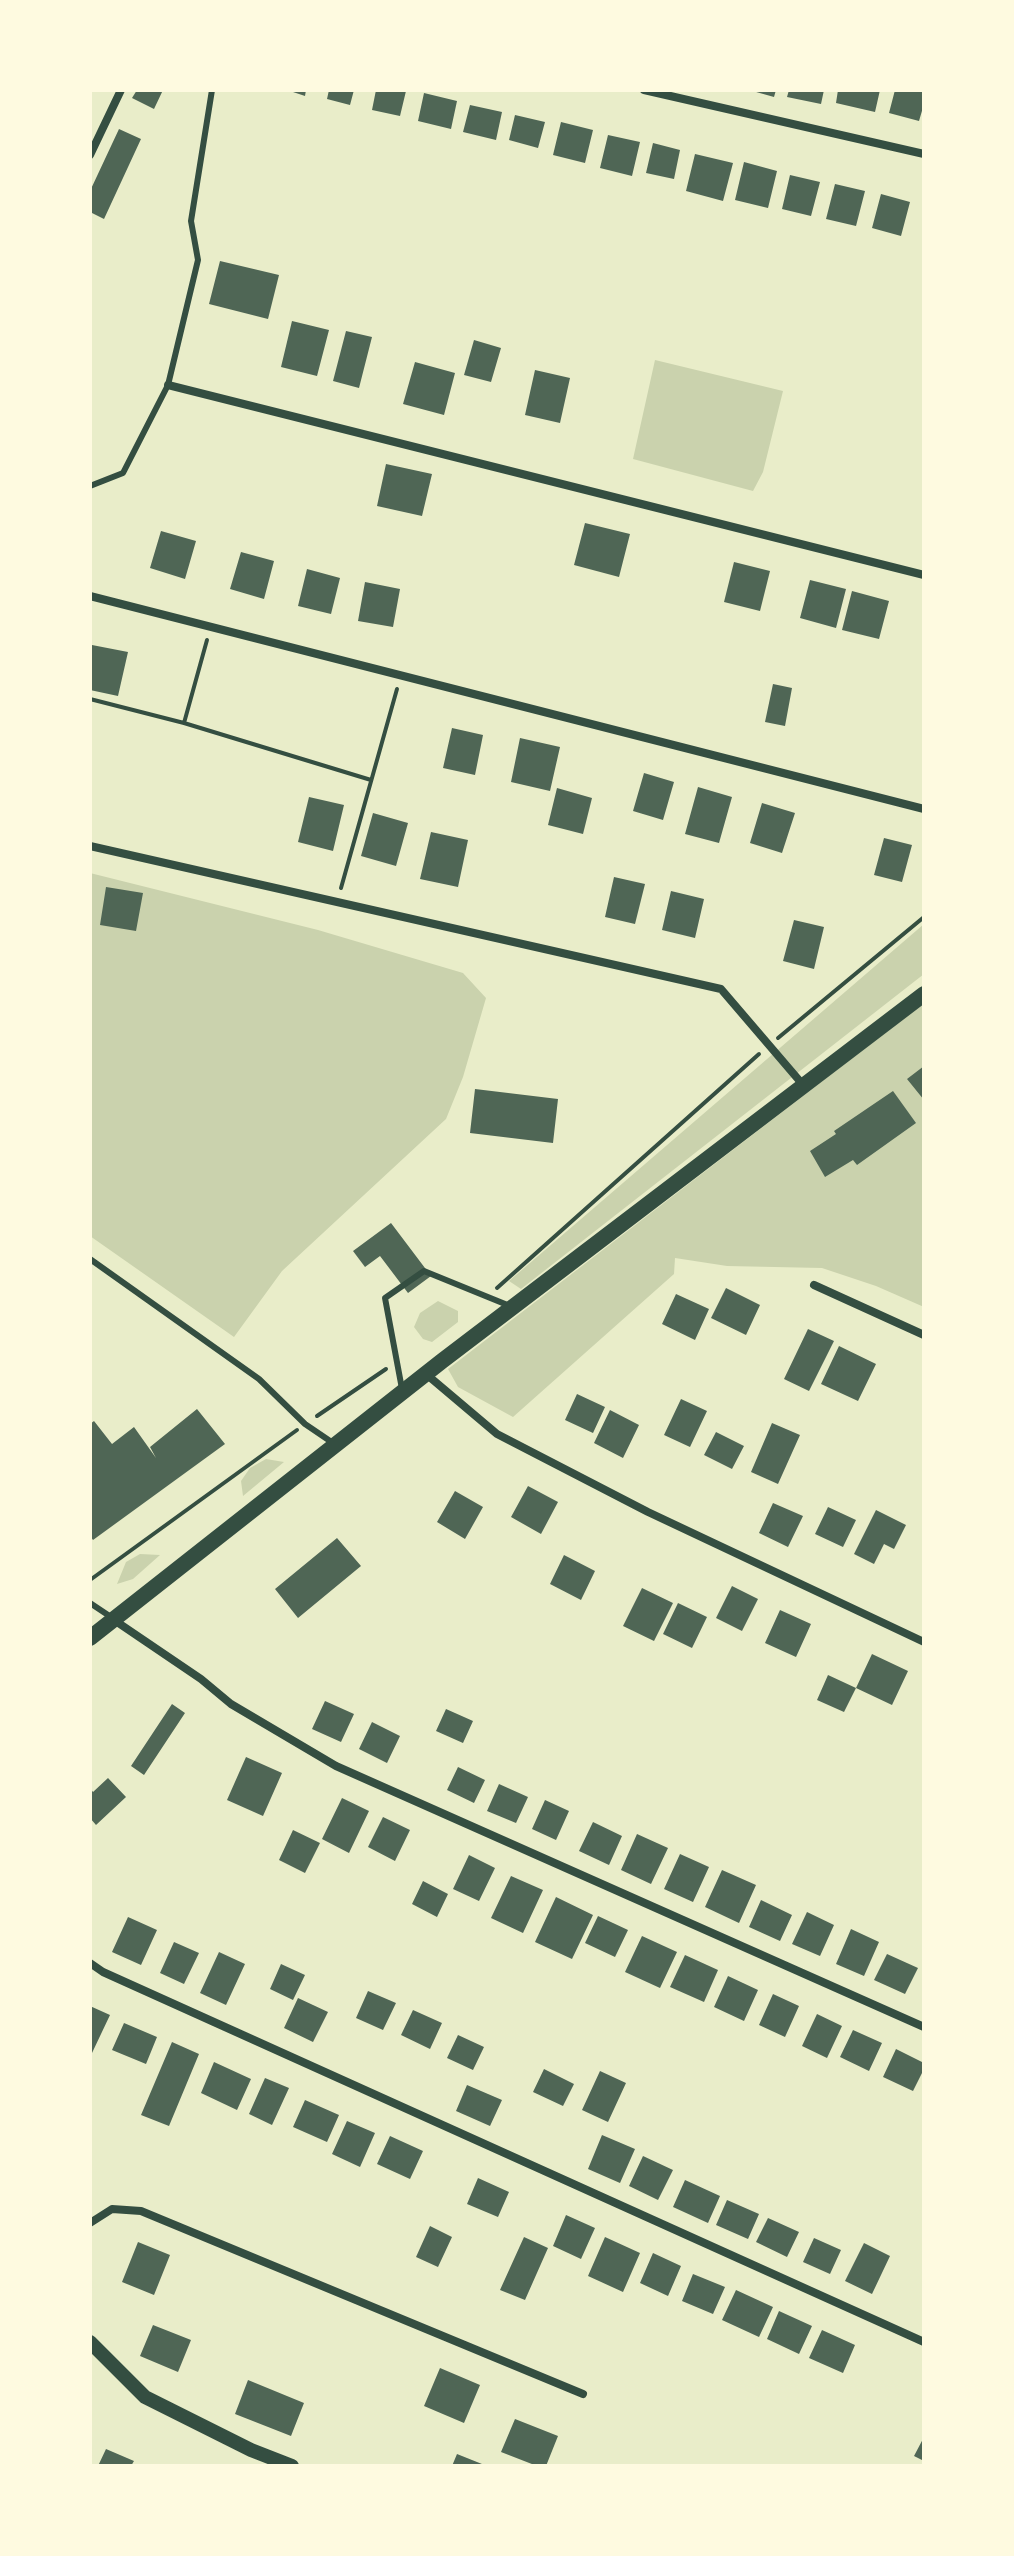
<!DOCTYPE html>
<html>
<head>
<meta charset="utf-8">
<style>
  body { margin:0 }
  #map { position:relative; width:1014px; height:2556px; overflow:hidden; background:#e9edc9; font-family:"PT Sans",sans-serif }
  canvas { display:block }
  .frame { position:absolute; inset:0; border:92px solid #fefae0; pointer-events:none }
</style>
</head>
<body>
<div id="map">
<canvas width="1014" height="2556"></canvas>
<div class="frame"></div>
</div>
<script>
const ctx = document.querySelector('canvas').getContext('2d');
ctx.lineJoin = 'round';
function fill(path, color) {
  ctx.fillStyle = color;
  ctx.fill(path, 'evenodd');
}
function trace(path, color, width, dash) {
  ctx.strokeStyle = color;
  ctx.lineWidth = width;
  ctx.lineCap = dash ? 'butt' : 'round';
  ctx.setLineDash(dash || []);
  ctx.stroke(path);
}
fill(new Path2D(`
  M655 360 783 391 763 472 753 491 633 459Z
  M90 873 318 930 463 973 486 998 463 1077 446 1119 282 1271 234 1337 90 1236Z
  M924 924V974L521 1289 509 1281Z
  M924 1003V1307L876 1286 822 1268 727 1266 675 1258 674 1274 513 1417 458 1387 448 1369Z
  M438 1301 458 1311V1322L432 1342 423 1339 414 1327 420 1313Z
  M266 1459 284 1462 243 1496 241 1481 250 1468Z
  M140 1554 160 1555 133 1579 117 1584 126 1562Z`), '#cad2ad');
fill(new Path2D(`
  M137 90H163L154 109 132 98Z
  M287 90H306L305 96Z
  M329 90H354L350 105 327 99Z
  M376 90 406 91 400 116 372 110Z
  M749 90H776L774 97Z
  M789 90H824L821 104 787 97Z
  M838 90H880L875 112 836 103Z
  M895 90H924V104L919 121 889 113Z
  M424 93 457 101 451 129 418 121Z
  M470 105 502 112 496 140 463 132Z
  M515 115 545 122 538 148 509 140Z
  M561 122 593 130 585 163 553 155Z
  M119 129 141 139 104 219 90 212V191Z
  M608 135 640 142 632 176 600 168Z
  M653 143 680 150 674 179 646 173Z
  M695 154 733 163 723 201 686 191Z
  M744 162 777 171 768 208 735 200Z
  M790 175 820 182 811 216 782 209Z
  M835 184 865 191 856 226 826 219Z
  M881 194 910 202 901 236 872 228Z
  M220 261 279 275 268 319 209 304Z
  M292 321 329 330 317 376 281 367Z
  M346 331 372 337 359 388 333 381Z
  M474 340 501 348 491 382 464 375Z
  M415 362 455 373 444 415 403 404Z
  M535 370 570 378 560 423 525 415Z
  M386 464 432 474 422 516 377 506Z
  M585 523 630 534 619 577 574 565Z
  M161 531 196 541 185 579 150 568Z
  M241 552 274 561 264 599 230 589Z
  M734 562 770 571 760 611 724 602Z
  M307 569 340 578 331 614 298 606Z
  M810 580 846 589 836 628 800 618Z
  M365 582 400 589 393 627 358 621Z
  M852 591 889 601 879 639 842 630Z
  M92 645 128 652 118 696 90 690Z
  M773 684 792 688 785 726 765 722Z
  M452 728 483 735 475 775 443 768Z
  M520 738 560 747 550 791 511 782Z
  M644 773 674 782 663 820 633 811Z
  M698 787 732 797 719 843 685 834Z
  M557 788 592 798 583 834 548 825Z
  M309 797 344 805 333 851 298 842Z
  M762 803 795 813 782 853 750 843Z
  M373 813 408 823 396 866 361 856Z
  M431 832 468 840 458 887 420 879Z
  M884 838 912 845 902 882 874 875Z
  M614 877 645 884 635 924 605 917Z
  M106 887 143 893 136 931 100 925Z
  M671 891 704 899 695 938 662 930Z
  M794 920 824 927 814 969 783 961Z
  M924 1066V1100L907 1079Z
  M475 1089 558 1099 553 1143 470 1133Z
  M893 1091 916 1123 857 1165 853 1160 825 1177 810 1151 836 1134 834 1131Z
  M391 1223 431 1276 408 1293 380 1256 365 1267 353 1251Z
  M726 1288 760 1305 746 1335 711 1318Z
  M676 1294 709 1309 695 1340 662 1324Z
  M808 1329 834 1341 809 1391 784 1379Z
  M839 1346 876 1364 858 1401 821 1384Z
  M577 1394 605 1407 593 1433 565 1420Z
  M681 1399 707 1411 690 1447 664 1435Z
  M197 1409 225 1444 93 1540 90 1536V1424L94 1421 112 1444 134 1427 156 1458 150 1447Z
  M610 1410 639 1425 623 1458 594 1443Z
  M772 1423 800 1435 778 1484 751 1472Z
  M716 1432 744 1446 732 1469 704 1455Z
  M528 1486 558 1502 541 1534 511 1517Z
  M455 1491 483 1507 465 1539 437 1522Z
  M773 1503 803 1516 788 1547 759 1533Z
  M828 1507 856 1520 843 1547 815 1534Z
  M876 1510 906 1525 894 1549 884 1544 874 1564 854 1554Z
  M337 1538 361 1566 298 1618 275 1589Z
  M564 1555 595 1571 581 1600 550 1584Z
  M732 1586 758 1599 742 1631 716 1618Z
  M642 1588 673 1603 654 1641 623 1626Z
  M678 1603 707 1617 692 1648 663 1634Z
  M780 1610 811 1624 796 1657 765 1643Z
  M872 1654 908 1671 892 1705 856 1688 844 1712 817 1700 828 1675 856 1688Z
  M325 1701 354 1714 341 1742 312 1729Z
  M172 1704 185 1713 144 1775 131 1766Z
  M446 1709 473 1721 463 1743 436 1731Z
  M372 1722 400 1736 387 1763 359 1749Z
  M246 1757 282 1773 263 1816 227 1800Z
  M458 1767 485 1780 474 1803 447 1790Z
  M108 1778 126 1797 96 1825 90 1818V1788L93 1792Z
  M499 1784 528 1797 516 1823 487 1811Z
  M342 1798 369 1811 349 1853 322 1839Z
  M545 1800 569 1811 556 1840 532 1829Z
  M383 1817 410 1830 395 1861 368 1847Z
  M593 1822 622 1836 609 1865 579 1851Z
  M293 1830 320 1843 305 1873 279 1860Z
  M637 1834 668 1848 651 1884 621 1870Z
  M680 1854 709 1867 693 1902 664 1889Z
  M469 1855 495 1868 479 1901 453 1889Z
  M722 1870 756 1885 739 1923 705 1907Z
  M511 1876 543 1890 523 1933 491 1918Z
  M423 1881 448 1894 437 1917 412 1904Z
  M556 1897 593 1915 572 1959 535 1942Z
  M761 1900 792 1915 780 1941 749 1927Z
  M807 1912 834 1925 820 1956 792 1944Z
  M598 1916 628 1930 615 1957 585 1943Z
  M128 1917 157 1930 141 1965 112 1952Z
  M851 1929 879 1942 864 1976 836 1964Z
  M642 1936 677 1952 660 1988 625 1972Z
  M174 1942 199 1953 184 1984 160 1973Z
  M219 1952 245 1964 226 2005 200 1993Z
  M887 1954 918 1968 905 1994 874 1980Z
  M685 1955 718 1970 704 2002 670 1987Z
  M281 1964 305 1975 293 2000 270 1989Z
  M728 1976 758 1990 744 2021 714 2007Z
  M368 1991 396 2003 383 2030 356 2018Z
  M773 1994 799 2006 785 2037 759 2025Z
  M298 1998 328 2012 313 2042 284 2028Z
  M90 2006 110 2015 92 2053 90 2052Z
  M413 2010 442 2023 430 2049 401 2035Z
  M817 2014 842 2026 827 2058 802 2046Z
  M124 2023 157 2037 146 2064 112 2050Z
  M853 2030 882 2043 869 2071 840 2057Z
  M458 2035 484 2047 473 2070 447 2058Z
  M172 2042 199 2054 169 2126 141 2115Z
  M896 2049 924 2063V2069L913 2091 883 2077Z
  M214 2062 251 2079 237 2110 201 2093Z
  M544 2069 574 2084 563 2106 533 2092Z
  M600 2071 626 2083 608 2122 582 2110Z
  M265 2078 289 2088 272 2125 249 2114Z
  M467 2085 502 2100 490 2126 456 2111Z
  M305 2100 339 2115 327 2142 293 2127Z
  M347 2121 375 2133 360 2167 332 2154Z
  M602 2135 635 2149 620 2183 588 2169Z
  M390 2136 423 2151 410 2179 377 2164Z
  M643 2156 673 2170 658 2200 629 2186Z
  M478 2178 509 2192 498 2217 467 2204Z
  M685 2180 720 2196 708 2223 673 2207Z
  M727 2200 759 2214 748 2239 716 2225Z
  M566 2215 595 2228 581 2259 553 2246Z
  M768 2218 799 2232 787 2257 756 2242Z
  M430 2226 452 2237 438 2267 416 2257Z
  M524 2237 548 2248 525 2300 500 2290Z
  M605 2237 640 2253 623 2292 588 2276Z
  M814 2238 841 2250 830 2274 803 2262Z
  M138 2242 170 2255 154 2295 122 2282Z
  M864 2243 890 2256 872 2294 845 2281Z
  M653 2253 681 2266 668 2296 640 2283Z
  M693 2274 725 2287 713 2314 682 2301Z
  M736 2290 773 2307 759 2337 722 2320Z
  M779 2311 812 2326 799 2354 767 2339Z
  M153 2325 191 2340 178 2372 140 2356Z
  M822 2330 855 2345 843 2373 809 2358Z
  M440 2368 480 2385 464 2423 424 2406Z
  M248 2380 304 2403 291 2436 235 2414Z
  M515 2419 558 2436 546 2466H537L501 2452Z
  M924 2437V2461L914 2456Z
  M106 2449 134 2461 131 2466H98Z
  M457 2454 487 2466H452Z`), '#4f6655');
trace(new Path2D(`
  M90 699 184 723 371 780
  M184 723 207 640
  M341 888 397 689
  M778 1038 924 917
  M497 1288 759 1054
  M317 1416 386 1369
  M90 1580 297 1430`), '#344e41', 4);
trace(new Path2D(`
  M90 486 123 473 168 385 198 260 191 221 212 90
  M90 1259 259 1379 305 1424 333 1443
  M402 1389 385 1298 424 1271 510 1306
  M90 1603 111 1617`), '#344e41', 6);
trace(new Path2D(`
  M644 90 924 154
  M90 155 121 90
  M168 385 924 575
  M90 596 924 809
  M90 846 721 989 804 1086
  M814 1285 924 1335
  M426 1374 497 1434 648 1512 924 1642
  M114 1620 201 1679 231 1704 336 1766 924 2027
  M90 1963 103 1972 924 2342
  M90 2223 112 2209 141 2211 583 2394`), '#344e41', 8);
trace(new Path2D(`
  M90 2342 145 2397 251 2450 292 2466`), '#344e41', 14);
trace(new Path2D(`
  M90 1638 442 1361 924 994`), '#344e41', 16);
</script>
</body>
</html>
